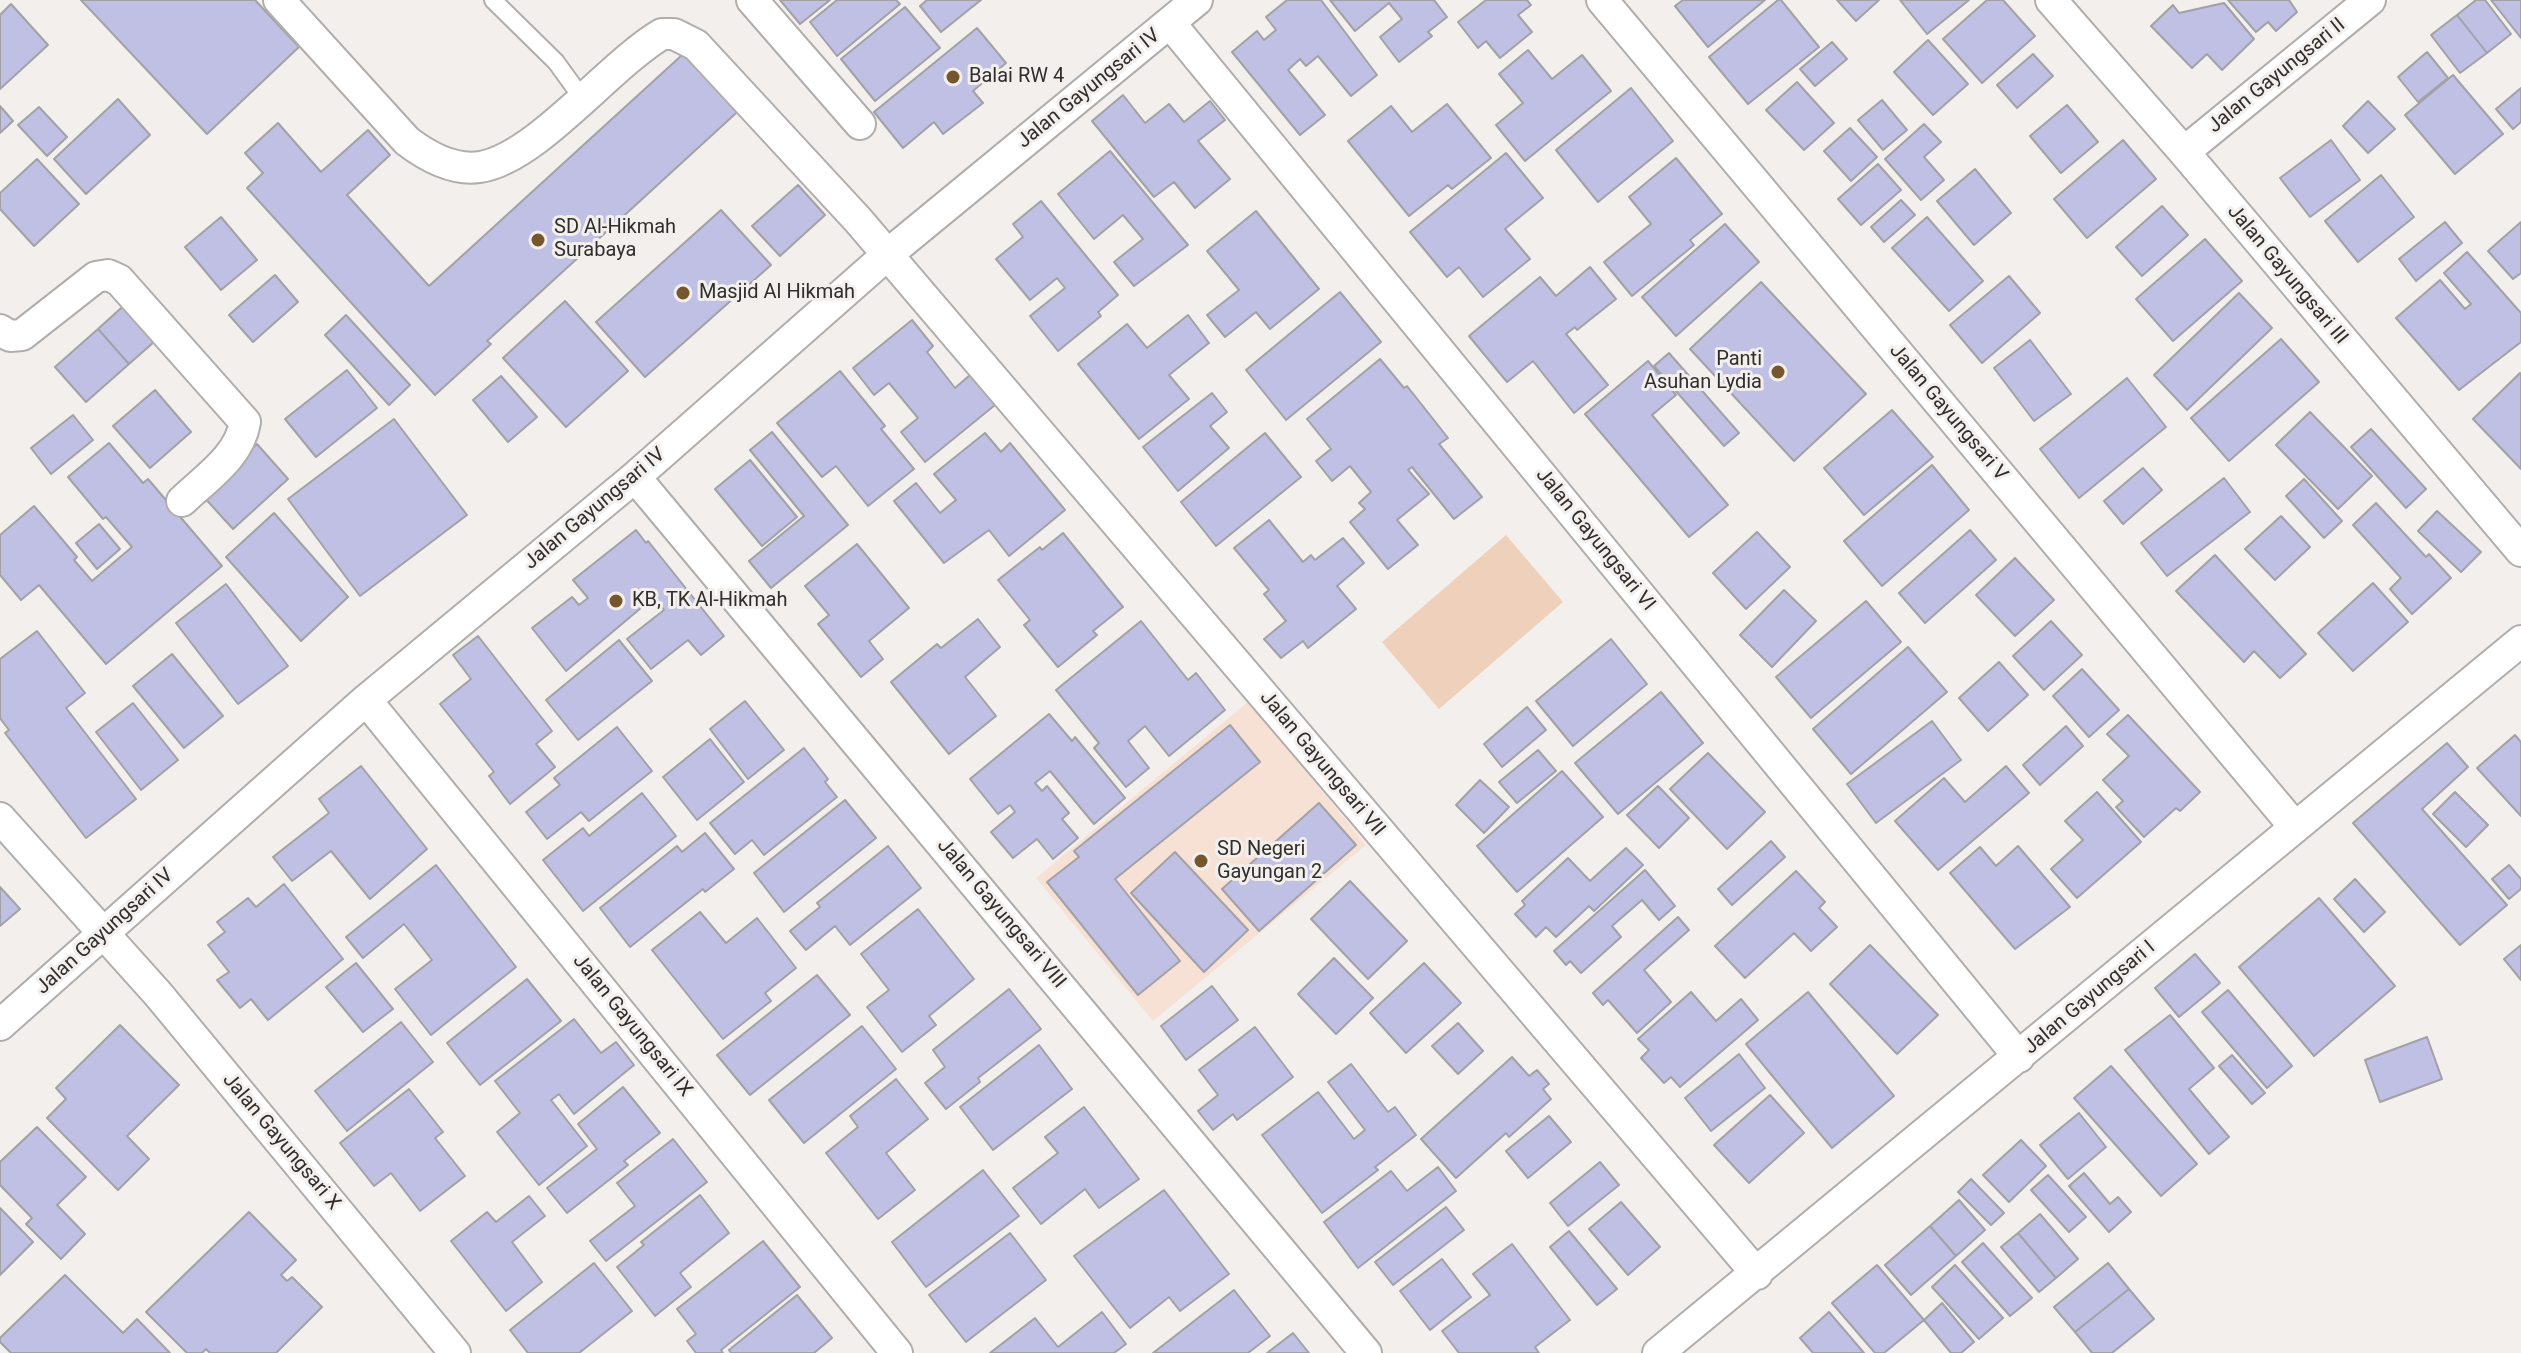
<!DOCTYPE html>
<html>
<head>
<meta charset="utf-8">
<style>
  body { margin:0 }
  canvas { display:block; background:#f3efec }
</style>
</head>
<body>
<canvas width="2521" height="1353"></canvas>
<script>
const ctx = document.querySelector('canvas').getContext('2d');
ctx.lineJoin = 'round';
function fill(path, color) {
  ctx.fillStyle = color;
  ctx.fill(path, 'evenodd');
}
function trace(path, color, width, dash) {
  ctx.strokeStyle = color;
  ctx.lineWidth = width;
  ctx.lineCap = dash ? 'butt' : 'round';
  ctx.setLineDash(dash || []);
  ctx.stroke(path);
}
function label(font, color, halo, rows, align = 'center') {
  ctx.font = font + ' Roboto,sans-serif';
  ctx.lineWidth = 6;
  ctx.setLineDash([]);
  ctx.textBaseline = 'middle';
  ctx.strokeStyle = halo;
  ctx.fillStyle = color;
  for (const [text, x, y, turn = 0] of rows) {
    ctx.save();
    ctx.translate(x, y);
    ctx.rotate((+turn || 0) * Math.PI / 180);
    ctx.textAlign = isNaN(turn) ? turn : align;
    if (halo) ctx.strokeText(text, 0, 0);
    ctx.fillText(text, 0, 0);
    ctx.restore();
  }
}
fill(new Path2D(`
  M1249 701 1366 845 1153 1021 1036 878Z`), '#f7e1d4');
fill(new Path2D(`
  M1506 535 1563 602 1439 709 1382 642Z`), '#efd0bb');
const building = new Path2D(`
  M81 0H255L299 47 207 134Z
  M780 0H830L800 24Z
  M837 0H896L900 4 837 56 810 22Z
  M927 0H981L941 32 920 6Z
  M1287 0H1321L1377 75 1351 96 1318 56 1306 66 1300 59 1288 70 1325 115 1300 135 1232 52 1257 31 1264 40 1276 30 1266 17Z
  M1330 0H1434L1447 17 1428 32 1432 36 1399 62 1380 37 1402 19 1389 3 1355 31Z
  M1486 0H1527L1531 5 1518 15 1532 32 1500 58 1486 41 1478 48 1458 22Z
  M1683 0H1765L1708 47 1675 6Z
  M1778 0H1781L1819 47 1748 104 1709 57Z
  M1837 0H1879L1856 21Z
  M1900 0H1969L1927 34Z
  M1987 0H2003L2035 36 1982 83 1943 39Z
  M2228 0H2289L2297 12 2276 31 2268 22 2256 32Z
  M2476 0H2485L2511 34 2487 53 2457 15Z
  M2491 0H2521V38Z
  M2224 3 2254 39 2222 70 2207 54 2192 68 2151 26 2173 5 2179 13Z
  M11 4 48 45 0 89V15Z
  M905 7 940 48 875 101 841 59Z
  M2457 15 2487 53 2460 73 2431 35Z
  M977 28 1006 63 973 91 983 103 943 134 934 122 903 148 874 112Z
  M1928 40 1968 84 1933 115 1894 72Z
  M1832 42 1847 59 1815 86 1800 69Z
  M693 45 746 104 487 341 491 344 435 395 247 188 263 173 245 153 278 123 321 172 368 130 390 155 347 195 429 286Z
  M1528 50 1552 79 1582 55 1611 91 1525 161 1496 125 1523 103 1499 74Z
  M2427 52 2448 78 2418 102 2398 77Z
  M2033 54 2053 76 2017 108 1997 85Z
  M2453 75 2503 134 2455 174 2405 115Z
  M1797 82 1834 123 1804 150 1766 110Z
  M1631 88 1673 141 1598 202 1556 150Z
  M2521 88V122L2513 129 2496 109Z
  M1123 95 1145 123 1169 104 1184 122 1210 101 1225 120 1198 141 1230 179 1195 208 1174 182 1154 197 1092 121Z
  M118 99 150 135 86 194 54 159Z
  M1882 100 1907 130 1883 150 1858 120Z
  M2368 101 2395 129 2368 153 2343 126Z
  M1447 104 1491 158 1452 189 1448 185 1409 216 1348 141 1391 106 1412 132Z
  M2067 105 2098 142 2061 173 2030 136Z
  M0 106 13 121 0 133Z
  M39 107 67 137 47 156 18 125Z
  M1924 124 1941 142 1924 157 1944 180 1921 200 1885 159Z
  M1850 128 1877 157 1851 181 1824 151Z
  M2123 140 2156 179 2087 238 2054 199Z
  M2331 140 2360 180 2310 217 2280 178Z
  M1110 151 1188 245 1134 286 1114 262 1143 239 1123 215 1094 239 1058 194Z
  M1506 153 1543 198 1505 229 1530 259 1483 297 1459 267 1447 277 1410 232Z
  M1676 158 1722 214 1690 240 1694 245 1632 296 1604 262 1651 224 1629 197Z
  M37 159 79 204 34 246 0 209V193Z
  M1878 164 1901 190 1861 225 1838 199Z
  M1975 169 2011 213 1974 245 1937 201Z
  M2381 175 2414 217 2358 262 2325 221Z
  M798 185 825 215 780 256 752 226Z
  M1901 200 1915 215 1884 242 1871 227Z
  M1041 201 1118 295 1098 312 1101 316 1058 351 1030 316 1065 288 1057 278 1030 300 996 259 1023 237 1013 224Z
  M2162 206 2188 235 2142 276 2116 247Z
  M721 210 771 265 645 377 596 322Z
  M1256 211 1319 289 1270 329 1256 312 1225 337 1207 315 1239 290 1207 251Z
  M221 217 257 260 221 290 185 247Z
  M1927 217 1983 281 1949 311 1892 248Z
  M2445 222 2462 243 2416 281 2399 259Z
  M2521 222V273L2513 279 2488 251Z
  M1725 224 1759 262 1676 336 1642 297Z
  M2205 239 2242 281 2173 341 2136 299Z
  M2467 252 2521 313V342L2459 390 2396 318 2440 280 2465 309 2471 304 2444 273Z
  M1590 267 1616 299 1577 330 1575 327 1566 334 1608 385 1574 413 1533 361 1507 382 1469 336 1540 277 1556 296Z
  M275 275 298 302 253 342 229 315Z
  M2009 276 2040 313 1982 363 1950 325Z
  M1761 282 1866 394 1794 461 1690 349Z
  M1340 292 1381 342 1286 420 1246 370Z
  M2239 293 2272 328 2187 410 2154 375Z
  M131 299 163 334 129 364 98 329Z
  M565 301 628 371 566 427 503 358Z
  M346 315 410 385 389 405 325 335Z
  M1188 315 1209 343 1169 375 1189 399 1139 439 1078 364 1127 324 1147 348Z
  M912 320 933 346 927 352 955 388 970 375 995 405 925 462 901 432 918 418 889 383 874 395 853 368Z
  M98 329 129 364 86 402 55 367Z
  M2281 339 2319 382 2229 461 2191 418Z
  M2030 340 2071 394 2034 421 1994 368Z
  M1669 353 1739 433 1724 446 1654 366Z
  M1380 359 1404 388 1407 386 1448 438 1439 444 1482 497 1454 519 1412 467 1408 470 1429 494 1397 520 1418 545 1388 569 1350 522 1365 509 1359 503 1371 492 1350 466 1332 481 1316 461 1331 449 1307 419Z
  M1648 361 1676 395 1652 415 1728 505 1689 537 1585 414Z
  M347 370 377 408 316 457 285 419Z
  M840 371 885 426 881 429 914 469 868 506 836 466 822 477 777 423Z
  M2520 373 2521 374V469L2473 419Z
  M501 376 537 417 508 442 473 400Z
  M2127 378 2166 427 2079 498 2040 449Z
  M155 390 191 432 150 468 113 426Z
  M1212 393 1227 412 1210 426 1229 448 1178 491 1143 447Z
  M1892 410 1933 457 1864 515 1824 468Z
  M2310 412 2372 476 2338 509 2276 445Z
  M73 415 93 440 51 474 31 448Z
  M394 419 467 515 360 596 288 499Z
  M2371 429 2426 489 2406 508 2351 447Z
  M772 432 848 525 771 588 749 561 804 516 750 450Z
  M985 433 1001 452 1010 443 1065 510 1009 556 989 530 944 563 894 501 916 483 940 513 956 500 934 474Z
  M1265 433 1301 477 1216 546 1181 502Z
  M109 443 143 483 148 479 222 566 106 664 39 585 21 600 0 575V535L34 506 77 557 74 560 92 581 132 547 106 517 103 519 68 477Z
  M257 444 288 479 233 529 202 495Z
  M750 460 797 517 762 546 715 489Z
  M1932 465 1969 510 1882 586 1844 541Z
  M2143 468 2162 490 2123 524 2104 501Z
  M2224 478 2250 512 2167 576 2141 543Z
  M2304 479 2342 521 2324 538 2286 496Z
  M2376 503 2426 557 2429 554 2451 578 2412 614 2390 589 2401 578 2353 525Z
  M2437 511 2481 552 2461 572 2418 531Z
  M274 513 348 597 301 641 226 557Z
  M2281 516 2310 547 2275 580 2245 549Z
  M1269 520 1303 562 1311 555 1315 560 1343 538 1364 563 1337 586 1356 609 1308 648 1303 641 1281 658 1264 639 1286 621 1264 594 1269 590 1234 548Z
  M99 524 120 549 97 569 76 543Z
  M636 530 646 543 648 541 724 636 701 655 688 640 651 669 627 639 664 610 654 597 566 671 532 628 572 597 579 605 588 598 573 580Z
  M1970 530 1996 560 1925 623 1899 593Z
  M1757 532 1790 567 1746 609 1713 573Z
  M1063 533 1123 607 1093 631 1097 635 1058 667 1024 625 1030 620 998 580 1040 547 1042 550Z
  M857 544 909 608 869 641 883 659 861 677 818 624 829 615 805 586Z
  M2215 555 2306 654 2280 678 2254 651 2244 662 2176 591Z
  M2015 558 2054 600 2015 636 1976 595Z
  M2373 583 2408 622 2353 671 2318 633Z
  M226 584 288 666 238 704 176 623Z
  M1784 590 1816 621 1772 667 1740 635Z
  M1866 601 1901 642 1811 718 1776 677Z
  M978 619 1000 647 965 677 996 716 949 754 891 682 937 644 941 648Z
  M1141 621 1188 680 1196 673 1225 710 1169 756 1145 726 1128 741 1149 768 1126 787 1094 748 1099 743 1056 690Z
  M2051 621 2082 655 2044 690 2013 656Z
  M37 631 85 693 66 708 136 799 86 838 5 733 9 730 0 718V659Z
  M478 636 552 731 536 744 555 767 510 804 489 776 494 772 440 704 471 679 453 655Z
  M1611 639 1647 684 1573 746 1536 701Z
  M619 640 652 681 578 740 546 700Z
  M1908 647 1947 692 1851 774 1813 729Z
  M172 654 223 716 184 748 133 686Z
  M1999 662 2028 695 1988 731 1959 698Z
  M2082 669 2119 710 2089 737 2053 696Z
  M1661 692 1703 743 1618 814 1575 763Z
  M745 701 784 750 748 779 710 729Z
  M133 703 178 760 141 790 96 732Z
  M1527 707 1546 730 1502 767 1484 744Z
  M1049 714 1072 741 1075 737 1125 798 1094 824 1050 771 1035 783 1042 791 1047 786 1069 813 1062 819 1078 838 1053 859 1037 839 1013 858 991 832 1015 812 1010 805 998 814 970 779Z
  M2128 715 2200 792 2180 811 2176 808 2144 837 2116 807 2123 801 2103 780 2129 756 2107 734Z
  M1932 721 1961 760 1876 823 1847 784Z
  M1230 725 1260 762 1115 879 1180 961 1138 995 1047 882 1079 857 1074 851Z
  M2066 726 2083 746 2040 785 2023 765Z
  M617 727 652 771 589 821 581 812 547 839 526 812 560 785 554 778Z
  M2515 735 2521 742V816L2477 768Z
  M710 739 744 782 697 820 663 777Z
  M2447 743 2468 767 2422 809 2507 905 2460 945 2353 823Z
  M804 748 828 779 825 782 837 797 764 855 752 840 735 854 710 823Z
  M1538 750 1556 771 1517 803 1499 782Z
  M1708 753 1765 812 1727 849 1670 789Z
  M361 766 427 849 370 899 331 851 292 881 273 857 329 813 319 799Z
  M2006 766 2029 793 1938 870 1895 821 1944 778 1965 802Z
  M1562 771 1603 817 1517 892 1477 846Z
  M1480 780 1509 807 1484 833 1456 805Z
  M1658 786 1689 818 1659 848 1627 815Z
  M2097 792 2141 842 2077 898 2051 869 2083 840 2065 821Z
  M2455 792 2488 825 2466 847 2433 814Z
  M642 793 676 836 583 911 543 860 583 828 589 836Z
  M845 800 876 838 784 912 754 873Z
  M1319 803 1356 845 1259 931 1222 889Z
  M705 833 734 869 705 892 703 889 630 947 600 908 677 846 682 852Z
  M1771 841 1785 857 1732 905 1718 889Z
  M888 846 921 888 850 945 835 926 806 950 790 931 820 907 817 903Z
  M2018 846 2070 907 2015 949 1950 873 1980 847 1996 866Z
  M1626 848 1643 865 1594 911 1589 906 1556 937 1546 927 1536 937 1515 914 1525 905 1522 901 1568 858 1590 881Z
  M1175 852 1248 930 1204 972 1131 893Z
  M436 865 516 967 431 1035 395 989 432 960 404 924 363 958 346 937Z
  M2509 865 2521 879V889L2509 899 2492 879Z
  M1645 870 1675 906 1659 920 1642 900 1612 926 1621 937 1581 973 1570 961 1566 965 1554 951Z
  M1796 871 1825 902 1819 908 1837 927 1811 951 1794 933 1745 978 1715 946Z
  M2355 879 2385 912 2364 932 2334 899Z
  M1350 881 1407 941 1368 979 1311 919Z
  M284 884 343 959 268 1020 251 999 240 1008 217 980 229 972 208 945 225 932 217 922 248 898 256 907Z
  M0 887 20 909 0 926Z
  M2319 898 2395 986 2314 1056 2239 967Z
  M918 909 974 979 929 1016 936 1025 902 1052 867 1007 889 990 861 954Z
  M700 912 726 943 757 918 796 968 765 993 771 1001 723 1039 652 950Z
  M1678 917 1689 930 1644 970 1671 1002 1637 1033 1608 1000 1603 1005 1593 993Z
  M1870 945 1938 1015 1897 1054 1830 984Z
  M2521 945V980L2504 959Z
  M2195 954 2220 983 2179 1017 2155 988Z
  M1334 958 1373 998 1336 1034 1298 994Z
  M356 963 393 1009 363 1032 326 987Z
  M1424 963 1461 1003 1406 1053 1370 1013Z
  M817 975 850 1015 750 1095 717 1055Z
  M527 979 561 1021 480 1085 447 1043Z
  M1212 986 1238 1020 1186 1060 1161 1026Z
  M1009 989 1041 1029 978 1078 980 1082 946 1109 925 1083 945 1067 933 1050Z
  M2228 990 2292 1066 2267 1088 2202 1012Z
  M1691 992 1716 1021 1741 999 1758 1020 1680 1087 1671 1077 1664 1083 1641 1058 1649 1050 1638 1039Z
  M1808 992 1894 1096 1832 1148 1746 1044Z
  M2170 1015 2214 1068 2189 1089 2229 1137 2209 1154 2125 1050Z
  M574 1019 601 1053 616 1042 634 1065 574 1114 559 1094 551 1100 587 1146 539 1185 497 1132 520 1113 495 1081Z
  M401 1022 433 1062 347 1131 315 1091Z
  M1458 1023 1483 1051 1458 1074 1432 1046Z
  M120 1025 179 1085 127 1136 149 1159 118 1190 47 1118 66 1099 56 1088Z
  M862 1026 896 1069 804 1143 769 1100Z
  M1255 1027 1293 1077 1237 1120 1233 1114 1213 1130 1198 1111 1218 1095 1199 1070Z
  M2427 1037 2442 1079 2380 1102 2365 1060Z
  M1039 1045 1072 1089 993 1150 960 1107Z
  M1739 1054 1765 1088 1711 1131 1685 1098Z
  M2232 1055 2265 1093 2252 1104 2219 1066Z
  M1512 1057 1529 1076 1537 1070 1549 1084 1543 1089 1551 1099 1509 1137 1506 1133 1456 1178 1421 1139Z
  M1351 1064 1388 1112 1395 1107 1416 1135 1375 1167 1378 1170 1322 1213 1262 1135 1318 1092 1354 1139 1365 1130 1328 1082Z
  M2111 1066 2197 1164 2161 1196 2074 1098Z
  M896 1079 928 1119 886 1153 915 1190 878 1219 826 1153 858 1127 850 1116Z
  M623 1087 660 1133 624 1161 628 1165 567 1213 547 1188 597 1149 578 1124Z
  M409 1089 443 1132 435 1138 465 1176 420 1211 391 1173 374 1186 340 1143Z
  M1770 1095 1804 1133 1749 1183 1714 1145Z
  M1084 1107 1139 1179 1099 1208 1085 1189 1041 1224 1013 1188 1058 1153 1045 1137Z
  M2079 1113 2106 1147 2068 1179 2040 1145Z
  M1549 1116 1571 1142 1528 1178 1506 1151Z
  M37 1127 86 1177 57 1205 85 1234 61 1259 26 1224 32 1218 0 1185V1162Z
  M673 1139 707 1182 606 1261 590 1241 635 1206 617 1183Z
  M2021 1140 2046 1166 2009 1202 1983 1175Z
  M1600 1162 1619 1185 1568 1226 1550 1203Z
  M1438 1167 1456 1191 1358 1268 1324 1222 1391 1171 1407 1191Z
  M983 1170 1019 1216 926 1287 892 1242Z
  M2084 1173 2110 1204 2118 1197 2131 1212 2109 1232 2069 1186Z
  M2048 1175 2086 1217 2069 1232 2031 1190Z
  M1971 1179 2004 1213 1991 1225 1958 1192Z
  M1164 1190 1229 1274 1180 1311 1169 1297 1130 1328 1074 1256Z
  M700 1195 729 1233 680 1273 691 1287 655 1316 617 1267 644 1245 641 1242Z
  M529 1196 545 1216 512 1242 542 1282 506 1311 451 1241 487 1212 496 1222Z
  M1959 1200 1985 1230 1956 1256 1930 1226Z
  M1621 1202 1660 1247 1628 1275 1589 1229Z
  M1446 1207 1464 1230 1393 1285 1375 1262Z
  M0 1208 33 1242 0 1275Z
  M249 1212 296 1260 281 1275 287 1281 292 1277 322 1307 276 1353H210L206 1349 202 1353H187L146 1312Z
  M2040 1214 2078 1259 2056 1278 2018 1233Z
  M1930 1226 1956 1256 1911 1295 1885 1265Z
  M1569 1231 1617 1289 1597 1305 1550 1247Z
  M1010 1233 1046 1280 966 1342 929 1295Z
  M2018 1233 2056 1278 2039 1292 2001 1247Z
  M763 1241 800 1287 721 1350 723 1353H696L687 1341 696 1334 677 1309Z
  M1983 1243 2032 1298 2010 1316 1962 1262Z
  M1512 1244 1570 1320 1535 1347 1539 1353H1459L1442 1331 1490 1295 1473 1274Z
  M1442 1259 1471 1297 1430 1330 1400 1291Z
  M594 1263 632 1311 579 1353H528L510 1330Z
  M2108 1263 2129 1289 2075 1332 2054 1307Z
  M1877 1265 1924 1320 1884 1353H1875L1832 1303Z
  M1955 1265 2003 1318 1979 1339 1932 1287Z
  M65 1275 123 1333 137 1319 170 1353H11L0 1342V1338Z
  M2129 1289 2154 1319 2112 1353H2092L2075 1332Z
  M1234 1290 1270 1336 1248 1353H1153Z
  M797 1295 832 1338 814 1353H731L729 1350Z
  M1942 1303 1974 1342 1961 1353H1951L1924 1320Z
  M1102 1312 1126 1344 1114 1353H990L1035 1318 1058 1347Z
  M1829 1312 1864 1353H1813L1800 1338Z
  M1293 1333 1309 1353H1267Z`);
fill(building, '#bfc0e4');
trace(building, '#a1a1a6', 2);
const lane = new Path2D(`
  M493 0 556 62 582 98`);
const street = new Path2D(`
  M279 0 407 141C428 157 453 171 480 167 537 158 609 65 662 34H674L696 45 858 220 1757 1274
  M752 0 860 124
  M1602 0 2294 826
  M2051 0 2184 152 2521 551
  M1170 23 2019 1057
  M2184 152 2370 0
  M0 330 10 336 22 335 96 277 108 275 119 280 245 422C240 456 206 478 182 501
  M635 477 1366 1353
  M366 700 897 1353
  M0 818 158 994 455 1353
  M0 1025 366 700 635 477 887 255 1197 0
  M1658 1353 2521 641`);
trace(lane, '#b1adab', 20);
trace(street, '#b1adab', 34);
trace(lane, '#fff', 16);
trace(street, '#fff', 30);
for (const [x, y, r, color] of [
  [953,77,8,"#76562c"],
  [538,240,8,"#76562c"],
  [683,293,8,"#76562c"],
  [1778,372,8,"#76562c"],
  [616,601,8,"#76562c"],
  [1201,861,8,"#76562c"]
]) {
  const dot = new Path2D();
  dot.arc(x, y, r, 0, 2 * Math.PI);
  ctx.fillStyle = color;
  ctx.fill(dot);
  trace(dot, '#f3efec', 3);
}
label('20px', '#302e2d', '#f3efec', [
  ["Jalan Gayungsari II",2277,76,-39],
  ["Jalan Gayungsari IV",1089,89,-39],
  ["Jalan Gayungsari III",2287,275,50],
  ["Jalan Gayungsari V",1948,413,50],
  ["Jalan Gayungsari IV",595,509,-40],
  ["Jalan Gayungsari VI",1595,540,51],
  ["Jalan Gayungsari VII",1322,764,50],
  ["Jalan Gayungsari VIII",1001,914,50],
  ["Jalan Gayungsari IV",105,932,-42],
  ["Jalan Gayungsari I",2090,998,-40],
  ["Jalan Gayungsari IX",632,1026,51],
  ["Jalan Gayungsari X",281,1142,50]
]);
label('20px', '#302e2d', '#f3efec', [
  ["Balai RW 4",969,77],
  ["SD Al-Hikmah",554,228],
  ["Surabaya",554,251],
  ["Masjid Al Hikmah",699,293],
  ["Panti",1762,360,"right"],
  ["Asuhan Lydia",1762,383,"right"],
  ["KB, TK Al-Hikmah",632,601],
  ["SD Negeri",1217,850],
  ["Gayungan 2",1217,873]
], 'left');
</script>
</body>
</html>
